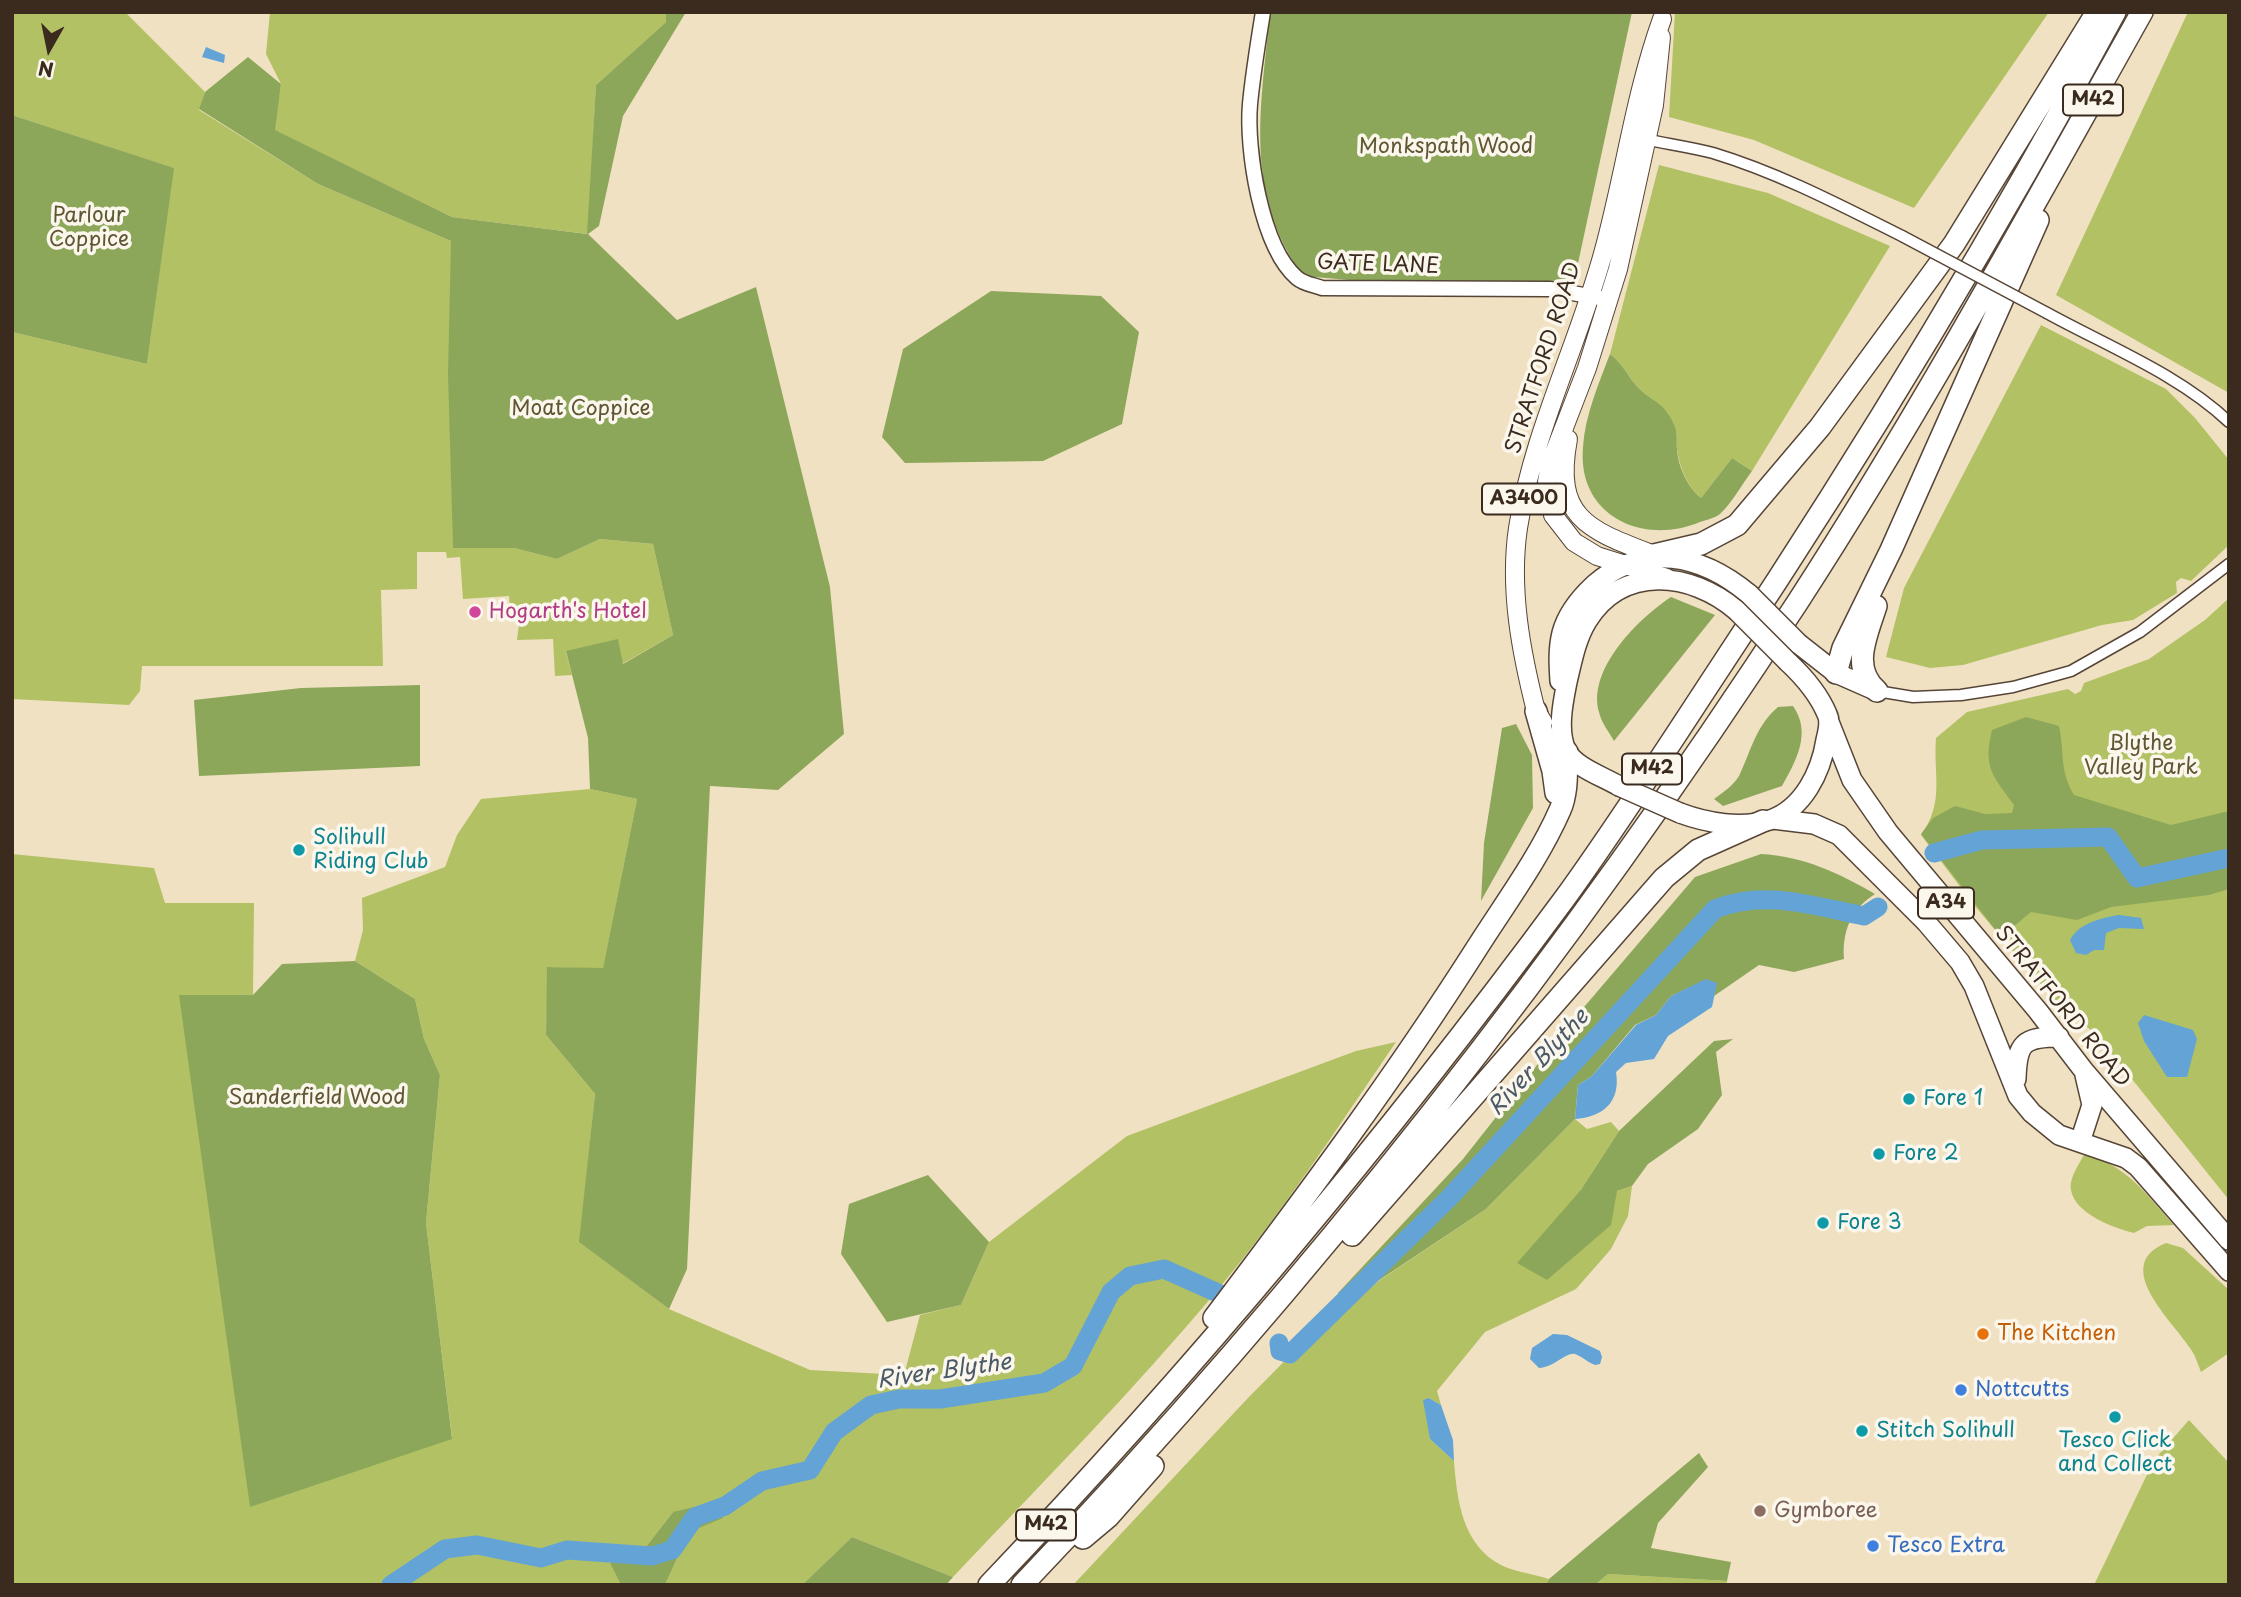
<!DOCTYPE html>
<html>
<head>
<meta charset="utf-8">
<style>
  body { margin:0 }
  #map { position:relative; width:2241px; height:1597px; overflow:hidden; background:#f1e1c3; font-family:"Playpen Sans",sans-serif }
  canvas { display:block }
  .frame { position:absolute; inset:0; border:14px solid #3b2a1e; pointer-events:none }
  .north { position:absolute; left:14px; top:14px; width:70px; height:70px; -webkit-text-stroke:5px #fbf7ec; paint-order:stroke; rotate:189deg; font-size:19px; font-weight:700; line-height:28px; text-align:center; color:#3b2a1e }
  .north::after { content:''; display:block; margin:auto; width:24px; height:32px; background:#3b2a1e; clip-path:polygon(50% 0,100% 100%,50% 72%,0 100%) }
</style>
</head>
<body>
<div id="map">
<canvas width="2241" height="1597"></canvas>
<div class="frame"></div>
<div class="north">N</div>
</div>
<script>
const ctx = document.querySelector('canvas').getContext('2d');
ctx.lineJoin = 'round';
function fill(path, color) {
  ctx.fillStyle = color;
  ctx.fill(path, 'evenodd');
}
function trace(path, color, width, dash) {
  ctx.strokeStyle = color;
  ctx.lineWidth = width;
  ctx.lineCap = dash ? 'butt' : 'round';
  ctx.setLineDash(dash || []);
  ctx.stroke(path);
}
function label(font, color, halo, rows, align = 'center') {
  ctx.font = font + ' "Playpen Sans",sans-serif';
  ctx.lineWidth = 7;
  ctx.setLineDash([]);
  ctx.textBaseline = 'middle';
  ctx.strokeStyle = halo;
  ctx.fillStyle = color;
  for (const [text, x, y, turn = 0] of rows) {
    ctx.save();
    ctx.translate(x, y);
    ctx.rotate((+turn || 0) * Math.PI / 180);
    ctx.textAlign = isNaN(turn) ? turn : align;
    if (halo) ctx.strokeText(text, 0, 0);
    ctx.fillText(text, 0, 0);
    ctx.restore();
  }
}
fill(new Path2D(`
  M12 12H125L205 92 199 110 318 184 451 241 453 548H514L557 559 600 539 653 544 673 635 622 664 566 652 572 675 555 676 553 639 517 640 520 616 516 611 510 610 509 596 463 599 460 557 447 558 446 552H417V589L381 590 383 666H142L140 691 129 705 12 699V332L147 364 173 168 12 115Z
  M270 12H666V22L596 85 588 234 452 217 274 130 281 84 266 54Z
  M1675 12H2049L1914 208 1754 140 1669 117Z
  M2188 12H2229V393L2056 295Z
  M1659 165 1768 193 1890 246 1752 471 1732 458 1701 498C1688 487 1679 467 1677 449 1676 442 1678 434 1675 428 1664 399 1650 402 1635 384 1626 373 1622 363 1610 354Z
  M2041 325 2166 389 2195 418 2229 460V545L2191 581 2181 578 2176 582 2177 593 2133 620 2102 625 1963 665 1930 668 1886 657 1904 588Z
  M2229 598V1200L2095 1033 2060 1007 1974 905 1921 835C1945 801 1933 776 1936 738L1967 712 2068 689 2075 694 2081 691 2084 683 2149 659 2205 620Z
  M590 789 637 799 603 969 548 967 546 1035 595 1094 580 1242 669 1309 810 1370 904 1375 920 1315 961 1305 989 1242 1127 1136 1356 1051 1396 1042C1338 1127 1282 1213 1216 1292 1133 1391 1042 1483 953 1577L852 1537 802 1585H665L689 1532 673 1512 645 1548 610 1562 621 1585H12V854L154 868 165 903H254L253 995H180L452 1438 426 1223 440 1075 424 1039 415 999 355 961 363 930 362 898 445 867 457 835 481 799Z
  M1575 1119 1587 1129 1611 1122 1619 1131 1580 1191H1617L1632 1186 1628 1216 1611 1249 1576 1289 1485 1332 1437 1391 1441 1405 1429 1398 1430 1439 1454 1461C1457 1500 1462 1545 1501 1565 1515 1572 1534 1574 1549 1579L1546 1585H1073L1247 1399 1334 1311 1486 1209Z
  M2085 1153C2129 1168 2144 1192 2174 1225L2147 1226 2134 1233C2114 1228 2075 1214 2071 1190 2069 1177 2080 1163 2085 1153Z
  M2166 1243 2183 1248 2229 1290V1353L2201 1372C2198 1365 2196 1357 2192 1351 2175 1323 2109 1266 2166 1243Z
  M2189 1420 2229 1463V1585H2094L2154 1460Z
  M1608 1574 1727 1581 1726 1585H1595Z`), '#b2c164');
fill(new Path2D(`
  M666 12H686L623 116 599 226 588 234 677 320 756 287 830 587 844 734 778 790 710 786 687 1269 669 1309 579 1242 595 1094 546 1035 547 967 603 968 637 799 590 789 588 738 566 651 618 639 623 664 673 635 653 544 600 539 557 559 514 548H453L448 374 451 241 318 184 199 109 205 92 248 57 281 84 275 130 452 217 587 234 596 85 666 22Z
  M1270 12H1632L1574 282H1372L1303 276C1243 193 1261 107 1270 12Z
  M12 115 174 168 147 364 12 332Z
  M991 291 1101 296 1139 332 1122 424 1043 461 905 463 882 437 903 349Z
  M1610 354C1622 363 1626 373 1635 384 1650 402 1664 399 1675 427 1678 434 1676 442 1677 449 1678 467 1688 487 1701 498L1732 458 1752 471C1742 484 1732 503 1720 514 1715 518 1706 520 1700 522 1643 546 1577 516 1583 447 1585 415 1599 383 1610 354Z
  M1671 597 1715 615 1614 741C1609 732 1601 722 1599 712 1587 669 1639 618 1671 597Z
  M420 685V766L199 776 194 700 301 688Z
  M1793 706C1812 733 1796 761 1782 786L1723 806 1714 799C1722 793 1734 785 1739 776 1752 749 1755 727 1778 707Z
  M2026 717 2059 726C2065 754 2059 770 2074 795L2171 825 2229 811V889L2209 895 2111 907 2077 920 2031 912 2001 937 1921 834 1933 818 1955 806 1985 814 2012 813 2014 805C1992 775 1983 767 1992 730Z
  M1516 724 1532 755 1533 808 1481 901 1484 843 1502 728Z
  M1761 854C1803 856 1839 873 1875 894 1851 909 1842 931 1844 959L1794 972 1759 965 1714 996 1716 983 1706 980 1671 996 1656 1015 1635 1025 1592 1076 1578 1085 1575 1119 1486 1209 1342 1305 1338 1293 1463 1159 1567 1027 1695 877Z
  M355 961 415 999 424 1039 440 1075 426 1223 452 1439 250 1507 179 995H253L282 964Z
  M1733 1039 1716 1052 1722 1095 1698 1129 1648 1164 1632 1186 1617 1191 1611 1225 1547 1280 1517 1263 1580 1191 1619 1131 1714 1041Z
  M928 1175 989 1242 961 1305 887 1322 841 1254 849 1204Z
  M1699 1453 1708 1467 1658 1523 1651 1548 1731 1562 1727 1581 1608 1574 1595 1585H1546L1549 1579Z
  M711 1503 723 1518 689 1532 665 1585H621L610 1563 645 1548 673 1512Z
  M852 1537 953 1577 946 1585H802Z`), '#8da75a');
fill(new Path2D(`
  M206 47 225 55 224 63 202 57Z
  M2119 915 2141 918 2144 929 2119 928 2106 933 2104 950H2094L2086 955 2076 953 2070 940C2079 923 2101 918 2119 915Z
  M1706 979 1717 983 1712 1007 1668 1036 1654 1059 1626 1063 1616 1072C1621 1102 1603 1117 1575 1119L1578 1085 1592 1076 1636 1025 1656 1015 1671 996Z
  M2144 1015 2193 1030 2197 1039 2187 1077H2167L2144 1041 2138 1023Z
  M1553 1334 1567 1335 1600 1351 1602 1357 1600 1364 1595 1365C1589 1363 1581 1356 1575 1354 1566 1352 1553 1368 1539 1368L1530 1359 1532 1348Z
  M1429 1398 1441 1405 1453 1440 1454 1461 1430 1439 1423 1400Z`), '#63a3d6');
trace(new Path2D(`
  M1934 853 1982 840 2108 837 2137 878 2229 858
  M1279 1343 1280 1351 1290 1354 1450 1197 1715 909C1765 889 1814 906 1864 916L1878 907
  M391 1585 445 1549 477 1545 541 1558 567 1550 652 1556 672 1550 695 1517 725 1506 762 1481 810 1470 834 1432 871 1405 899 1399H940L1044 1383 1073 1366 1111 1292 1130 1276 1164 1269 1220 1294`), '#63a3d6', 19);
const minor = new Path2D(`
  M1644 139C1667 144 1690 147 1713 153 1779 173 1840 205 1902 236
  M2047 313C2107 346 2180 375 2229 422
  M1877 691 1913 697 1961 695 2013 687 2071 671 2140 632 2229 564`);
const tertiary = new Path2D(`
  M1263 12C1258 43 1253 73 1250 104 1246 149 1261 247 1297 278 1304 284 1314 285 1322 288L1550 289 1600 298`);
const primary = new Path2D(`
  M1661 37 1654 105 1618 269 1587 368 1550 464 1547 482 1553 515 1574 542 1597 556 1667 578
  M1568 439C1553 519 1589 530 1654 555
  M1543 722 1536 711C1521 652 1509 589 1518 528 1533 432 1579 343 1604 250 1625 173 1635 94 1662 19`);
const trunk = new Path2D(`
  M1799 644 1836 673 1877 691
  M1560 681C1559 665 1558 649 1562 633 1567 614 1580 598 1594 585 1644 541 1702 555 1749 594
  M1829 722 1852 780 1888 832 2038 1011 2084 1071 2229 1240
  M1619 786C1604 777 1574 767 1566 750 1557 730 1563 702 1567 682 1572 661 1576 639 1587 621 1623 564 1691 572 1736 610
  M1680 813C1707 823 1741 829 1770 820 1803 809 1821 772 1826 740 1828 731 1831 722 1827 714 1819 695 1803 676 1788 662
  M1773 819 1814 824 1839 835 1926 922 1960 962 1974 986 2018 1096 2032 1113 2059 1135 2126 1158 2138 1167 2229 1271
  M2016 1079C2017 1043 2023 1037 2059 1037
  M2080 1142 2092 1105 2085 1075`);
const motorway = new Path2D(`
  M1654 555 1701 544 1737 525 1820 427 1954 244 2097 12
  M1876 606C1867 635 1850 668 1877 691
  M1836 673 1843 648 1891 550 2038 220
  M1536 711 1553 771 1556 793
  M1352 1235 1664 878 1698 850 1763 821
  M1214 1318C1305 1198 1394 1078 1475 951 1504 905 1538 860 1560 810 1568 792 1566 771 1567 752
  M1083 1538 1108 1517 1153 1466
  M989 1585C1196 1368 1387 1139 1565 898 1620 822 1671 742 1723 663 1863 452 1995 235 2115 12
  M1022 1585C1311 1282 1571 951 1799 600 1922 410 2031 210 2142 12`);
trace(minor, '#564537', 13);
trace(tertiary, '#564537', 17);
trace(primary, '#564537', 20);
trace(trunk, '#564537', 22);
trace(motorway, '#564537', 24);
trace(minor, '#fff', 10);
trace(tertiary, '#fff', 14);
trace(primary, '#fff', 18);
trace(trunk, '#fff', 19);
trace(motorway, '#fff', 21);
const minorBridge = new Path2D(`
  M1902 236 2047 313`);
const trunkBridge = new Path2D(`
  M1749 594 1799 644
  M1736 610 1788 662
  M1619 786 1680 813`);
trace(minorBridge, '#564537', 13, []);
trace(trunkBridge, '#564537', 22, []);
trace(minorBridge, '#fff', 10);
trace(trunkBridge, '#fff', 19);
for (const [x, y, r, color] of [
  [475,612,7,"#d1479c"],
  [299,850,7,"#0f9aa8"],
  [1909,1099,7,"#0f9aa8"],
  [1879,1154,7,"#0f9aa8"],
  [1823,1223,7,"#0f9aa8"],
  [1983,1334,7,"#e8710a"],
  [1961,1390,7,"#3f7fe0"],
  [2115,1417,7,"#0f9aa8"],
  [1862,1431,7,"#0f9aa8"],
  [1760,1511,7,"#8d6e63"],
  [1873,1546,7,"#3f7fe0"]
]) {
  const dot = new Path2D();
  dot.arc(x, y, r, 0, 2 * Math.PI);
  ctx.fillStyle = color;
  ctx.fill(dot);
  trace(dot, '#fbf7ec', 2.5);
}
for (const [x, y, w] of [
  [2093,100,60],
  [1524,499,84],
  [1652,769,60],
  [1946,903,56],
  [1046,1525,60]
]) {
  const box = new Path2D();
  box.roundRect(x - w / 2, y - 15.5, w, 31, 5);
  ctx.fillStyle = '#fbf7ec';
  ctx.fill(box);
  trace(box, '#3b2a1e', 2);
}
label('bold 19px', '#3b2a1e', null, [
  ["M42",2093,100],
  ["A3400",1524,499],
  ["M42",1652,769],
  ["A34",1946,903],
  ["M42",1046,1525]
]);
label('21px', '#5f5733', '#fbf7ec', [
  ["Monkspath Wood",1446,147],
  ["Parlour",89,216],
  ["Coppice",89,240],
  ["Moat Coppice",581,409],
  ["Blythe",2141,744],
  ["Valley Park",2141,768],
  ["Sanderfield Wood",317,1098]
]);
label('21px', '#3b2a1e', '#fbf7ec', [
  ["GATE LANE",1378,265,2],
  ["STRATFORD ROAD",1544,358,-72],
  ["STRATFORD ROAD",2062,1007,51]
]);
label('21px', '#b23c85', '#fbf7ec', [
  ["Hogarth's Hotel",489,612]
], 'left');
label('21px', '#0d838f', '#fbf7ec', [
  ["Solihull",313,838],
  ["Riding Club",313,862],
  ["Fore 1",1923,1099],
  ["Fore 2",1893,1154],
  ["Fore 3",1837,1223],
  ["Stitch Solihull",1876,1431],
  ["Tesco Click",2115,1441,"center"],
  ["and Collect",2115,1465,"center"]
], 'left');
label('21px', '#c56008', '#fbf7ec', [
  ["The Kitchen",1997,1334]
], 'left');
label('21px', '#366cbe', '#fbf7ec', [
  ["Nottcutts",1975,1390],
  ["Tesco Extra",1887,1546]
], 'left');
label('21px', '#785e54', '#fbf7ec', [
  ["Gymboree",1774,1511]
], 'left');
label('italic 23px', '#4b5a68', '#fbf7ec', [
  ["River Blythe",1539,1063,-47],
  ["River Blythe",944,1372,-8]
]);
</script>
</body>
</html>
